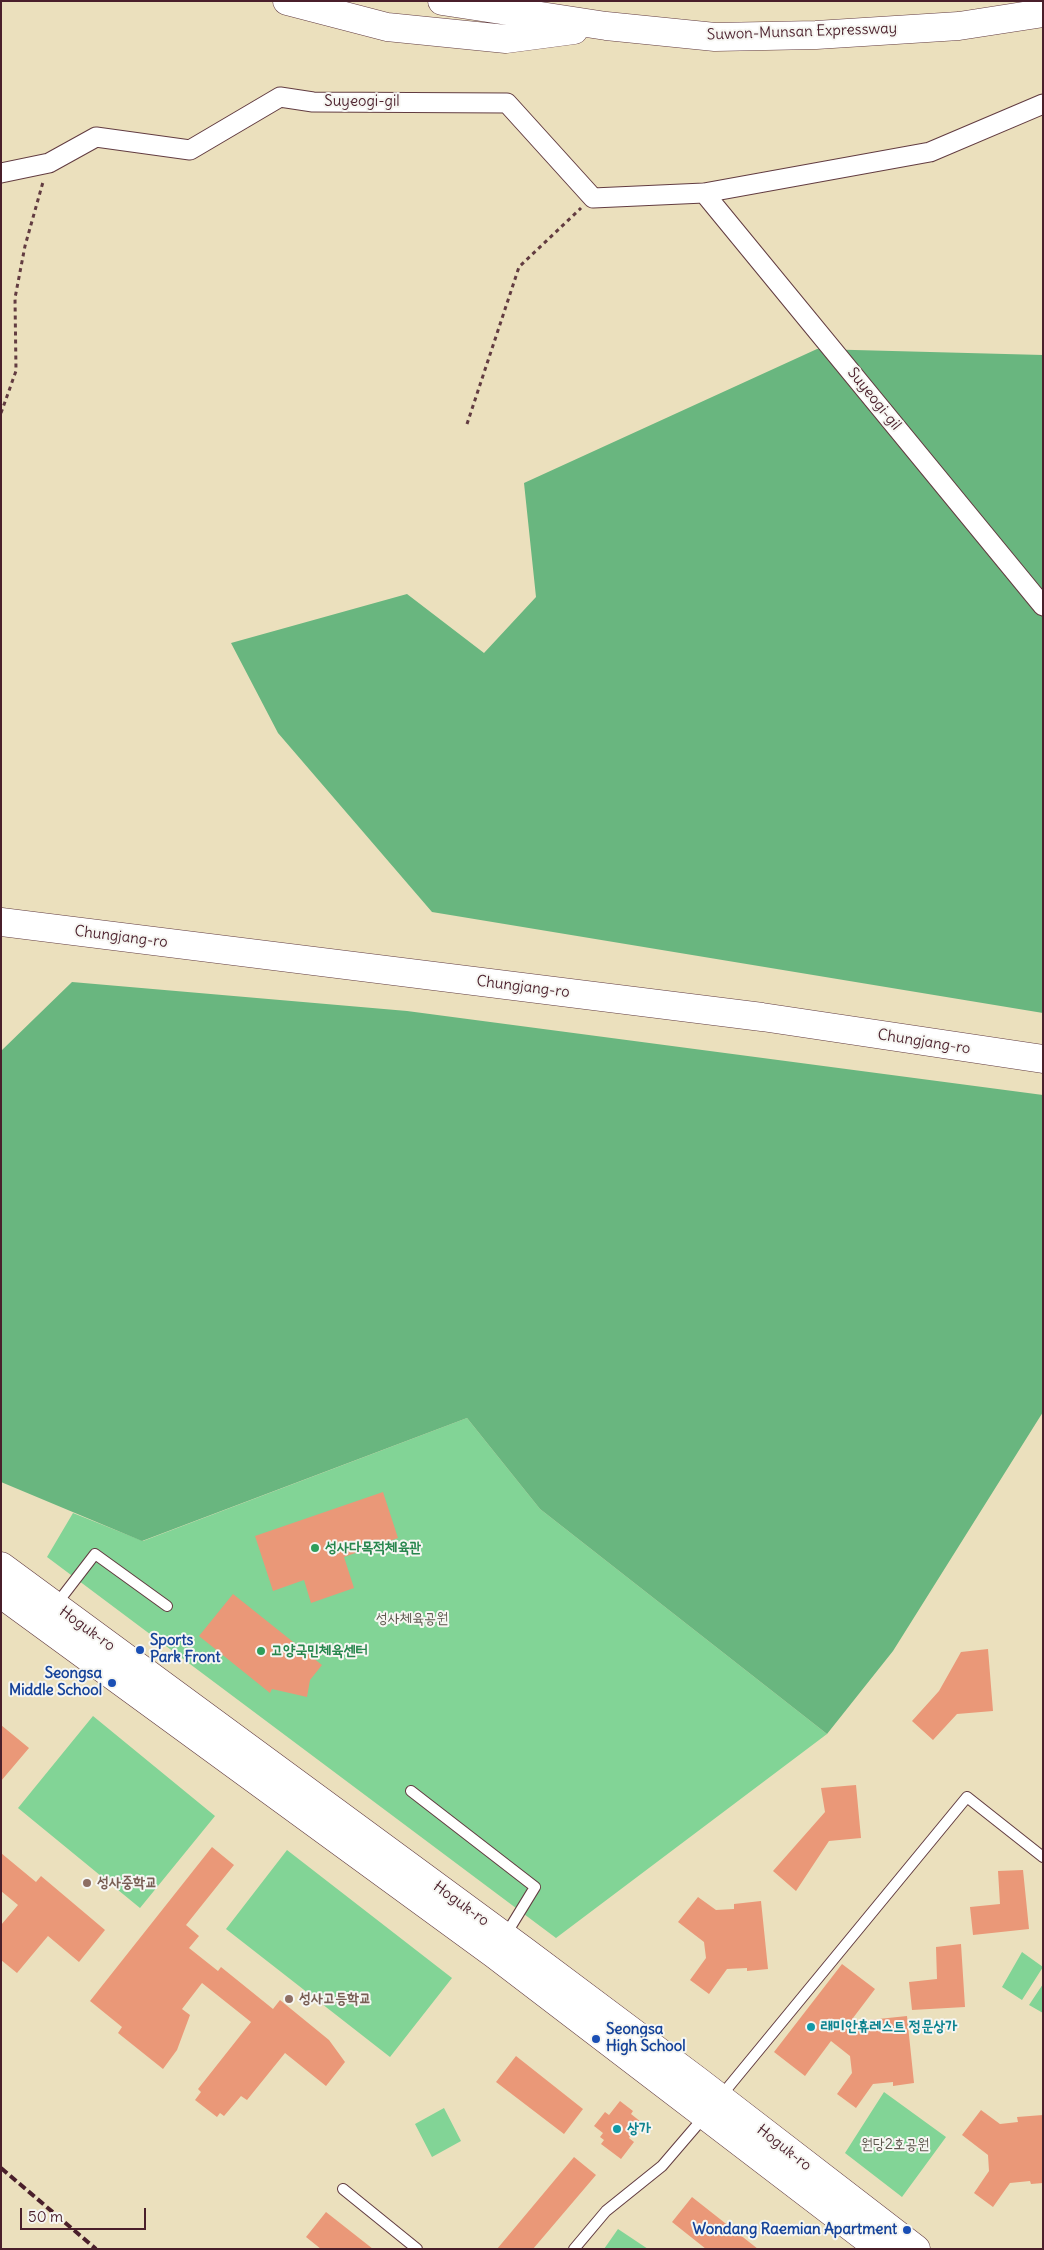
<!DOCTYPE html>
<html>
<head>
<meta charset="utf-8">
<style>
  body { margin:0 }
  #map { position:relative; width:1044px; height:2250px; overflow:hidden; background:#ebe0bd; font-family:Delius,sans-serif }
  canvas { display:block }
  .frame { position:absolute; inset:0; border:2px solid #4a1f2b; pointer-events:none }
  .scale { position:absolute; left:20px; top:2208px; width:126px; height:22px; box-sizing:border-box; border:2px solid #4a1f2b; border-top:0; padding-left:6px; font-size:15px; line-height:18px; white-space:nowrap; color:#4a1f2b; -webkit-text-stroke:4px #f6f6f2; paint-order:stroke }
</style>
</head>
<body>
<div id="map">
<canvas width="1044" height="2250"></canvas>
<div class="frame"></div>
<div class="scale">50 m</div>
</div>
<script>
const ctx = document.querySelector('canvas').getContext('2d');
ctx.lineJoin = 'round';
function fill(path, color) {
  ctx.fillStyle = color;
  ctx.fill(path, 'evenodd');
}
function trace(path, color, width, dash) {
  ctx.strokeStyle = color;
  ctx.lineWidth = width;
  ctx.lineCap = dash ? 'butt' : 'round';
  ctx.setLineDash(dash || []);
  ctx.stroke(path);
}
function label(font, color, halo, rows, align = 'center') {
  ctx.font = font + ' Delius,"Poor Story",sans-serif';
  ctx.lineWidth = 4;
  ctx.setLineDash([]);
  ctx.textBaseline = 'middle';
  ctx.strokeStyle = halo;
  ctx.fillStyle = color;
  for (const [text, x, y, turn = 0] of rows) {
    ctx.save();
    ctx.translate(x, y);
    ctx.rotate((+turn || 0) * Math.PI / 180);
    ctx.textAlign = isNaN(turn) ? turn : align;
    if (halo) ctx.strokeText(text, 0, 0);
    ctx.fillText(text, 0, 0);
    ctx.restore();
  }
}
fill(new Path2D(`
  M467 1418 540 1509 827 1734 556 1938 47 1557 73 1513 143 1541Z
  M93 1716 215 1816 140 1908 18 1808Z
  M287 1850 452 1978 390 2057 226 1929Z
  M1022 1952 1043 1967 1022 2000 1002 1987Z
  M1043 1984V2013L1029 2005Z
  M884 2092 946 2137 902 2197 845 2153Z
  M444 2108 461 2141 432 2157 415 2124Z
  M618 2229 648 2249H604Z`), '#82d496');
fill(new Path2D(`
  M817 349 1043 355V1013L432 912 278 733 231 643 407 594 484 653 536 597 524 483Z
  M72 982 407 1011 1043 1095V1412L893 1651 827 1734 540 1509 467 1418 142 1541 1 1482V1051Z`), '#69b67f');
fill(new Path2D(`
  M383 1492 398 1538 344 1557 354 1588 311 1603 304 1580 273 1591 255 1536Z
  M233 1594 322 1665 310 1680 307 1697 272 1689 270 1693 199 1636Z
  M988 1649 993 1711 957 1714 933 1740 912 1721 939 1691 961 1652Z
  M1 1725 29 1748 1 1781Z
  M856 1785 861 1838 829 1841 796 1891 773 1871 825 1812 821 1788Z
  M212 1847 234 1865 186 1925 199 1936 189 1948 218 1971 221 1967 273 2009 280 2000 329 2040 345 2062 326 2086 285 2053 247 2100 241 2096 224 2116 220 2113 217 2117 195 2100 201 2092 198 2089 251 2022 202 1983 182 2009 190 2015 177 2050 163 2069 118 2033 122 2027 90 2001Z
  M1 1853 36 1882 41 1876 105 1930 79 1962 48 1936 17 1973 1 1960V1925L18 1905 1 1891Z
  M1023 1870 1029 1929 973 1935 970 1907 1000 1904 998 1871Z
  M698 1897 716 1910 734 1909V1904L761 1901 768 1969 747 1971V1968L727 1969 709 1994 690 1980 706 1958 704 1942 678 1922Z
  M961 1944 965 2007 912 2010 909 1982 937 1979 936 1947Z
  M842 1964 875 1989 850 2022 907 2016 914 2083 893 2086V2082L873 2084 856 2108 837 2094 852 2073 850 2056 831 2041 805 2076 774 2052Z
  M516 2056 583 2109 564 2134 496 2082Z
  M620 2101 633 2111 631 2114 641 2122 629 2138 634 2142 621 2159 601 2144 604 2140 600 2137 603 2133 594 2126 605 2112 609 2115Z
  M981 2110 1000 2124 1018 2122 1017 2117 1043 2115V2183L1031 2184 1030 2181 1010 2183 993 2207 974 2193 989 2171 988 2155 962 2135Z
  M574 2157 596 2175 533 2249H497Z
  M692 2197 758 2249H706L672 2222Z
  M326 2212 373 2249H321L306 2237Z`), '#ea9878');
const lane = new Path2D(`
  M55 1606 95 1554 167 1606
  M411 1791 535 1887 505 1936
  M721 2096 967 1797 1043 1857
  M343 2189 417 2249
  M574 2249 606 2211 662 2166 704 2117`);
const street = new Path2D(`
  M1 173 49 163 96 137 190 150 280 97 313 102 507 103 593 198 704 193 930 152 1043 104
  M704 193 1043 606`);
const primary = new Path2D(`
  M1 922 762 1017 1043 1059
  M1 1566 523 1950 698 2081 916 2249
  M1 1594 494 1954 880 2249`);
const highway = new Path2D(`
  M287 1 387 27 506 39 574 30
  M442 1 606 26 715 37 816 35 959 26 1043 13`);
trace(lane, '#623c41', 12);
trace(street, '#623c41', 21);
trace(primary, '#623c41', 29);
trace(highway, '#623c41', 29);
trace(new Path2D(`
  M1 413 16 371 15 298 25 246 43 182
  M467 424 519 267 581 208`), '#623c41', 3, [4, 4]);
trace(lane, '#fff', 10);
trace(street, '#fff', 19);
trace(primary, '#fff', 28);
trace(highway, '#fff', 28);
trace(new Path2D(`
  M1 2168 96 2249`), '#4a1f2b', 4, [8, 4]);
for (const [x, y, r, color] of [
  [315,1548,5,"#2e9e5b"],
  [140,1650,5,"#1a4fb4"],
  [261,1651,5,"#2e9e5b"],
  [112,1683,5,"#1a4fb4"],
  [87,1883,5,"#8d6e63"],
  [289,1999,5,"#8d6e63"],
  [811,2027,5,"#0f9aa8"],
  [596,2039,5,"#1a4fb4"],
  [617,2129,5,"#0f9aa8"],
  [907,2230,5,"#1a4fb4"]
]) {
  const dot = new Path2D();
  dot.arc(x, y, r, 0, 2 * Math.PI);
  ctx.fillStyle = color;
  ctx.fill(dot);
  trace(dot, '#f6f6f2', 2);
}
label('15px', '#4a1f2b', '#f6f6f2', [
  ["Suwon-Munsan Expressway",802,32,-2],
  ["Suyeogi-gil",362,102],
  ["Suyeogi-gil",874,399,51],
  ["Chungjang-ro",121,937,7],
  ["Chungjang-ro",523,987,7],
  ["Chungjang-ro",924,1042,9],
  ["Hoguk-ro",87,1629,36],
  ["Hoguk-ro",461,1904,36],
  ["Hoguk-ro",784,2148,38]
]);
label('bold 15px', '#27864d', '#f6f6f2', [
  ["성사다목적체육관",325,1548],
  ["고양국민체육센터",271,1651]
], 'left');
label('15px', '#5b554b', '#f6f6f2', [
  ["성사체육공원",412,1619],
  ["원당2호공원",895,2145]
]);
label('bold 15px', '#164399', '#f6f6f2', [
  ["Sports",150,1641],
  ["Park Front",150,1658],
  ["Seongsa",102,1674,"right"],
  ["Middle School",102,1691,"right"],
  ["Seongsa",606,2030],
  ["High School",606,2047],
  ["Wondang Raemian Apartment",897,2230,"right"]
], 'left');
label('bold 15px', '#785e54', '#f6f6f2', [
  ["성사중학교",97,1883],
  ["성사고등학교",299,1999]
], 'left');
label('bold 15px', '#0d838f', '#f6f6f2', [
  ["래미안휴레스트 정문상가",821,2027],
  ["상가",627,2129]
], 'left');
</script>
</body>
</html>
